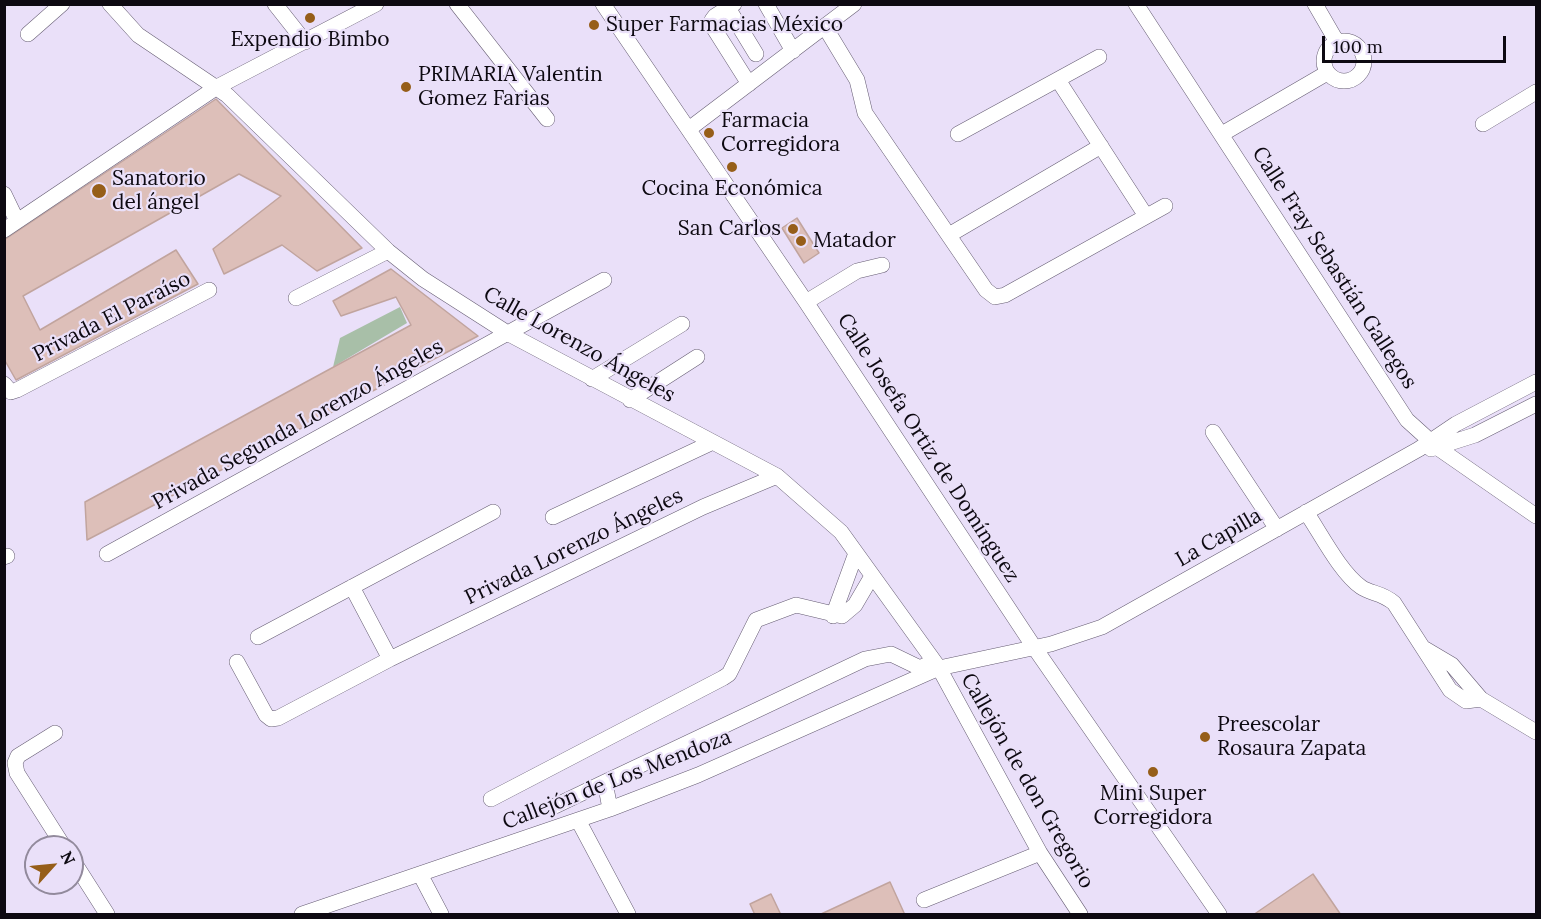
<!DOCTYPE html>
<html>
<head>
<meta charset="utf-8">
<style>
  body { margin:0 }
  #map { position:relative; width:1541px; height:919px; overflow:hidden; background:#eae0f9; font-family:Lora,serif }
  canvas { display:block }
  .frame { position:absolute; inset:0; border:6px solid #0d0911; pointer-events:none }
  .north { position:absolute; left:24px; top:835px; width:60px; height:60px; box-sizing:border-box; background:#eae0f9; border:2px solid #928a9c; border-radius:50%; rotate:63deg; font-size:16px; font-weight:700; line-height:24px; text-align:center; color:#0d0911 }
  .north::after { content:''; display:block; margin:auto; width:21px; height:27px; background:#965e19; clip-path:polygon(50% 0,100% 100%,50% 72%,0 100%) }
  .scale { position:absolute; left:1322px; top:36px; width:184px; height:27px; box-sizing:border-box; border:3px solid #0d0911; border-top:0; padding-left:8px; font-size:18px; line-height:21px; white-space:nowrap; color:#0d0911; -webkit-text-stroke:4px #eae0f9; paint-order:stroke }
</style>
</head>
<body>
<div id="map">
<canvas width="1541" height="919"></canvas>
<div class="frame"></div>
<div class="north">N</div>
<div class="scale">100 m</div>
</div>
<script>
const ctx = document.querySelector('canvas').getContext('2d');
ctx.lineJoin = 'round';
function fill(path, color) {
  ctx.fillStyle = color;
  ctx.fill(path, 'evenodd');
}
function trace(path, color, width, dash) {
  ctx.strokeStyle = color;
  ctx.lineWidth = width;
  ctx.lineCap = dash ? 'butt' : 'round';
  ctx.setLineDash(dash || []);
  ctx.stroke(path);
}
function label(font, color, halo, rows, align = 'center') {
  ctx.font = font + ' Lora,serif';
  ctx.lineWidth = 4.5;
  ctx.setLineDash([]);
  ctx.textBaseline = 'middle';
  ctx.strokeStyle = halo;
  ctx.fillStyle = color;
  for (const [text, x, y, turn = 0] of rows) {
    ctx.save();
    ctx.translate(x, y);
    ctx.rotate((+turn || 0) * Math.PI / 180);
    ctx.textAlign = isNaN(turn) ? turn : align;
    if (halo) ctx.strokeText(text, 0, 0);
    ctx.fillText(text, 0, 0);
    ctx.restore();
  }
}
fill(new Path2D(`
  M400 307 407 323 333 367 340 338Z`), '#a8bfa8');
const building = new Path2D(`
  M216 99 362 248 317 271 282 245 224 274 213 249 281 196 239 174 23 296 40 330 176 250 198 284 16 380 4 359V240Z
  M797 218 819 253 804 263 782 228Z
  M391 269 478 336 87 540 85 502 411 325 396 297 341 316 333 301Z
  M1313 874 1341 915H1253Z
  M890 882 905 915H819Z
  M771 894 781 915H755L750 904Z`);
fill(building, '#ddbfb9');
trace(building, '#c1a49e', 1.5);
const minor = new Path2D(`
  M110 4 138 35 227 95 388 251 423 279 509 334 777 476 841 532 939 668 1040 853 1080 914
  M275 4 305 42
  M457 4 547 119
  M603 4 806 302 1034 647 1219 914
  M734 4 715 16 712 20 713 27 749 84
  M766 4 793 51
  M1136 4 1407 420 1438 448 1536 516
  M1315 4 1337 42
  M728 8 756 54
  M825 27 857 80 865 113 986 290 995 297 1005 295 1165 206
  M28 34 62 4
  M1324 61a20 20 0 1 1 40 0a20 20 0 1 1-40 0Z
  M1058 80 1146 216
  M1483 124 1536 92
  M689 129 854 4
  M958 134 1099 57
  M1222 134 1327 73
  M4 194 17 221
  M4 230 217 87 376 4
  M949 235 1101 146
  M296 298 388 251
  M806 302 857 271 882 265
  M592 379 682 324
  M4 384 11 392 17 390 209 290
  M630 400 697 357
  M1213 432 1277 529
  M1431 449 1475 435 1536 404
  M1306 512C1321 534 1340 572 1361 587 1371 594 1381 592 1394 603L1450 690 1466 701 1481 699
  M553 517 713 442
  M107 554 604 280
  M4 557 7 556
  M352 587 390 659
  M833 616 856 553
  M258 637 493 512
  M1425 649 1452 665 1481 699 1536 732
  M237 662 266 715 271 719 278 718 390 659 703 507 777 476
  M55 733 18 756 15 763 17 773 64 847
  M605 782 865 659 891 654 920 668 932 662
  M491 799 723 678 729 674 756 620 796 605 842 616 855 605 872 576
  M555 806 605 782 610 809
  M578 820 628 914
  M72 859 107 914
  M420 874 441 914
  M924 900 1040 853
  M302 914 610 809 698 775 939 668 1051 644 1102 627 1419 449 1456 424 1536 382`);
trace(minor, '#665d73', 16);
trace(minor, '#fff', 15);
for (const [x, y, r, color] of [
  [310,18,6,"#965e19"],
  [594,25,6,"#965e19"],
  [406,87,6,"#965e19"],
  [709,133,6,"#965e19"],
  [732,167,6,"#965e19"],
  [99,191,8,"#965e19"],
  [793,229,6,"#965e19"],
  [801,241,6,"#965e19"],
  [1205,737,6,"#965e19"],
  [1153,772,6,"#965e19"]
]) {
  const dot = new Path2D();
  dot.arc(x, y, r, 0, 2 * Math.PI);
  ctx.fillStyle = color;
  ctx.fill(dot);
  trace(dot, '#eae0f9', 2);
}
label('21px', '#0d0911', '#eae0f9', [
  ["Super Farmacias México",606,25],
  ["Expendio Bimbo",310,40,"center"],
  ["PRIMARIA Valentin",418,75],
  ["Gomez Farias",418,99],
  ["Farmacia",721,121],
  ["Corregidora",721,145],
  ["Sanatorio",112,179],
  ["del ángel",112,203],
  ["Cocina Económica",732,189,"center"],
  ["San Carlos",781,229,"right"],
  ["Matador",813,241],
  ["Preescolar",1217,725],
  ["Rosaura Zapata",1217,749],
  ["Mini Super",1153,794,"center"],
  ["Corregidora",1153,818,"center"]
], 'left');
label('21px', '#0d0911', '#eae0f9', [
  ["Calle Fray Sebastián Gallegos",1334,268,57],
  ["Privada El Paraíso",112,317,-27],
  ["Calle Lorenzo Ángeles",579,345,29],
  ["Privada Segunda Lorenzo Ángeles",298,425,-29],
  ["Calle Josefa Ortiz de Domínguez",928,448,57],
  ["La Capilla",1219,538,-30],
  ["Privada Lorenzo Ángeles",574,547,-26],
  ["Callejón de Los Mendoza",617,780,-21],
  ["Callejón de don Gregorio",1027,781,60]
]);
</script>
</body>
</html>
